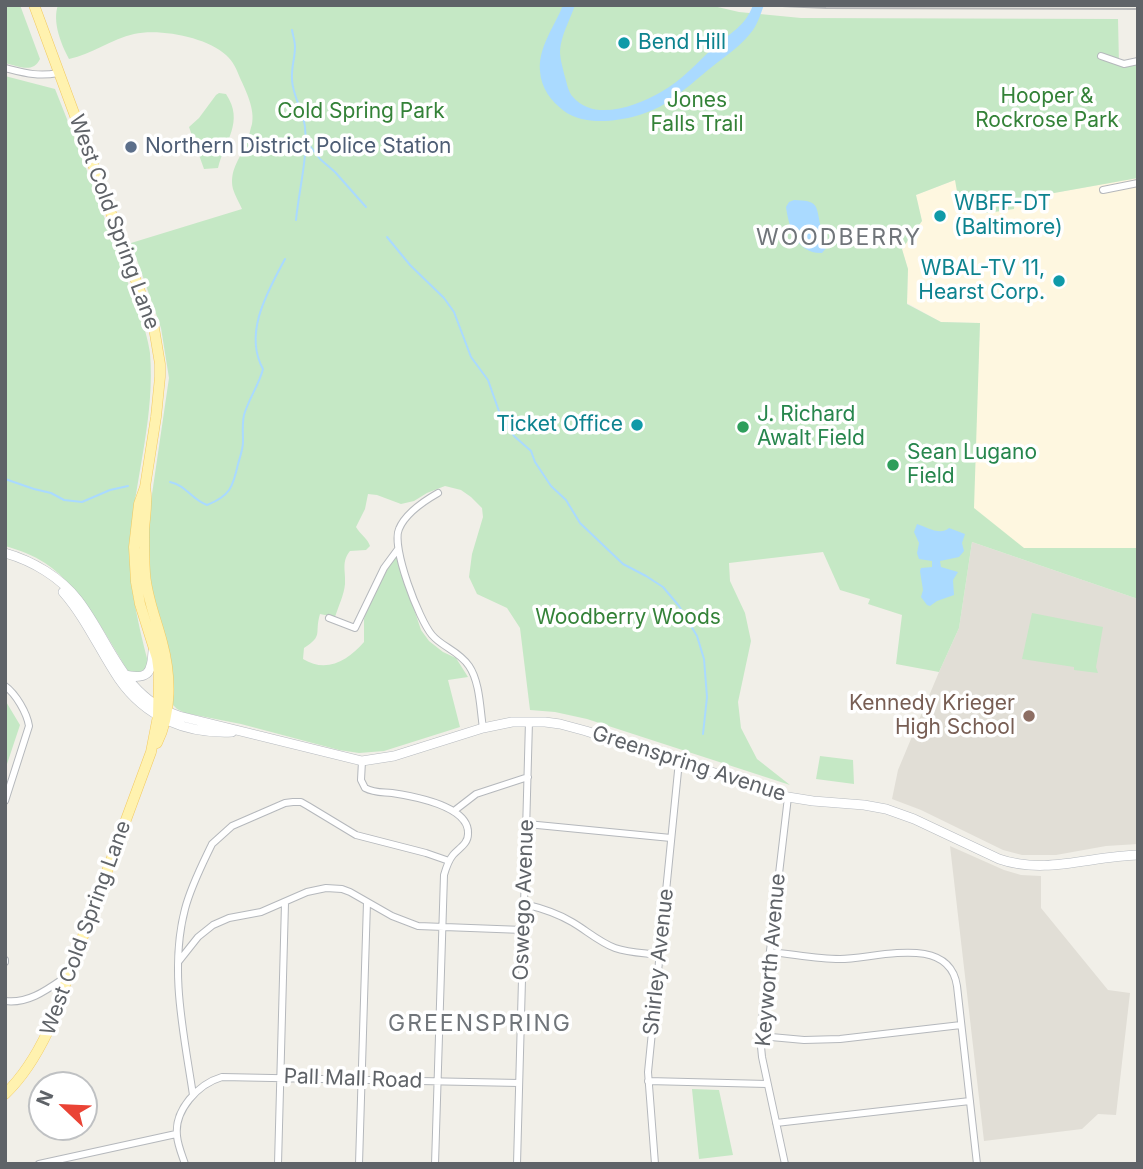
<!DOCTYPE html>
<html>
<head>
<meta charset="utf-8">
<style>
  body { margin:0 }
  #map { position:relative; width:1143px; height:1169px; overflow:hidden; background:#f1efe8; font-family:Inter,sans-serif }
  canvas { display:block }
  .frame { position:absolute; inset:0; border:7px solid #5f6368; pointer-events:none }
  .north { position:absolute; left:28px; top:1071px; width:70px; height:70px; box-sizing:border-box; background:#fff; border:2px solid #bfc1c3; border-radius:50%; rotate:293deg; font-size:19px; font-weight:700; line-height:28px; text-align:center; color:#5f6368 }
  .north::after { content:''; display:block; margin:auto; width:24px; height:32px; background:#ea4335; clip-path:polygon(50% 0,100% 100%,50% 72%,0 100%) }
</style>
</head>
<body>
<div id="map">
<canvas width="1143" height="1169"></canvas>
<div class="frame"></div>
<div class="north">N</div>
</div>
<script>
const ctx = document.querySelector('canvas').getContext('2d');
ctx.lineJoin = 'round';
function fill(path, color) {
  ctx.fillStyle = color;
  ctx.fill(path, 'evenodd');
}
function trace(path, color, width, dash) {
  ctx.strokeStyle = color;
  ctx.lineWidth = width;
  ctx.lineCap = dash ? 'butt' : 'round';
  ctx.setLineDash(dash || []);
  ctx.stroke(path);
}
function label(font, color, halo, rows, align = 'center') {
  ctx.font = font + ' Inter,sans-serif';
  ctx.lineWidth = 7;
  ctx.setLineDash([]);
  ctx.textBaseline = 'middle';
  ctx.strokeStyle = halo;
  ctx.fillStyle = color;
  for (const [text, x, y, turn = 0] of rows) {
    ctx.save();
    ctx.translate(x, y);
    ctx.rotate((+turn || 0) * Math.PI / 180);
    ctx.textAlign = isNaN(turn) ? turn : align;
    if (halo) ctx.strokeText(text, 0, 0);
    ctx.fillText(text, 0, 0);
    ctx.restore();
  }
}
fill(new Path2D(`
  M1138 178V548H1023L973 508 980 323 941 322 907 303 908 269 902 249 922 221 916 195 955 180 1014 200Z`), '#fef7e0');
fill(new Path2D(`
  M972 542 1138 599V844L1106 846 1056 855H1022L1003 850 921 810 892 799 898 770 939 672 959 628Z
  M950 846 1004 870 1021 875 1041 876V908L1108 990 1130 993 1116 1115 1098 1114 1082 1129 984 1141Z`), '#e1ded6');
fill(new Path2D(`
  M5 5H20L40 59C33 74 18 66 5 63Z
  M58 5H709L739 12 801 18 1118 19 1119 64 1138 61V178L1015 200 1014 209 988 213 960 209 955 180 916 195 922 221 902 249 908 269 907 304 941 322 980 323 974 508 1024 548H1138V599L972 542 959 628 939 672 896 664 902 615 868 604 870 599 840 590 823 552 729 563 730 581 745 613 751 641 738 702 741 728 757 759 790 785 587 719 555 712 530 710 520 628 507 608 477 594 469 577 472 554 483 517 482 508 471 497 461 490 445 486 427 493 414 501 401 504 377 495 368 494 365 509 356 527C360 534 368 539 370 546L366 550 350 551C341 562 346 571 345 584 344 595 338 607 335 617L320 614C314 634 324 635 304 648L303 659C327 674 348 660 364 642V619L368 604 393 557 396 555 421 630 429 641 443 652 456 658 468 677 448 680 460 727 384 751 359 753 339 750 241 724 185 713 177 709 173 705 168 659 155 608 150 578 148 536 151 501 169 378 161 328 131 243 242 209C239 202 235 196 233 189 229 171 239 160 246 144 249 138 250 130 252 124 255 109 246 91 240 78 237 70 233 61 226 55 207 37 159 28 134 34 112 39 92 54 69 59 61 44 52 22 58 5Z
  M5 76 55 89C79 148 101 207 122 267 131 292 147 328 150 353 155 413 137 472 131 532 127 577 137 619 148 662 145 673 138 674 128 671 105 634 83 589 45 563 33 555 19 550 5 546Z
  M219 93 226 94C245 122 224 142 218 168L204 169 189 127 199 118 216 95Z
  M1032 613 1103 627 1096 667 1098 673 1074 670V667L1022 659Z
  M5 700 20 725 5 770Z
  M820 756 853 760 854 784 816 779Z
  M692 1089 719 1090 733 1155 699 1159Z`), '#c5e8c5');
fill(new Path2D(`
  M563 5H575C570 20 561 35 560 51 560 59 563 69 565 77 567 83 568 92 573 97 594 122 637 106 661 92 681 81 698 62 714 47 731 32 745 27 753 5H764C761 13 758 23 753 30 743 44 727 55 713 66 698 78 683 92 666 103 642 119 589 130 564 111 551 101 541 88 540 71 538 47 555 26 563 5Z
  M794 200C818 201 816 204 820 224 821 228 824 231 825 235 826 238 826 243 827 247L822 253C797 254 789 228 786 207L789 202Z
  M917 524C927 527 940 536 949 528L965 534 962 543 964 551 959 557 940 561 941 567 958 572 953 580 954 595 937 601 930 606 927 605 921 597 923 590 920 571 921 568 932 567V561L919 559 917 553 919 543 914 532Z`), '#aadaff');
trace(new Path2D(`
  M292 30C293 36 295 41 295 47 295 58 291 68 292 80 293 97 303 110 305 127 308 158 299 189 296 220
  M306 141 320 159 335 172 366 207
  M387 237 410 265 444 298 454 312 471 357 488 380 501 417 514 436 531 451 535 462 551 486 566 500 580 523 623 564 646 576 663 587 679 606 697 636 704 659 707 697 703 734
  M5 479 34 489 51 493 64 500 82 502 110 490 128 486
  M170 482C186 485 192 500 207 505 230 496 233 487 238 464 240 457 243 449 243 442 243 433 242 424 244 415 249 398 259 385 263 369 243 333 268 291 285 259`), '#aadaff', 2);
const street = new Path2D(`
  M1101 56 1124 64 1138 61
  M5 68C25 73 38 77 58 73
  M1103 190 1138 183
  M438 493C424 501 405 514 399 529 391 547 419 620 432 635 442 647 459 651 469 666 480 682 480 709 483 728
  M329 618 355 628 384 568 398 549
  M5 686C16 694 27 713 29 726L5 801
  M362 761 361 780 365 788C374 793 382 792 392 793 412 796 470 806 468 834 468 844 459 848 453 855 448 861 446 868 444 875L435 1164
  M454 811 476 794 528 777
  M527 824 671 838
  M524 904C541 908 557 913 572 922 586 930 599 942 615 948 629 953 645 953 659 955
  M770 952C793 954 816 959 840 959 875 959 949 933 957 986L977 1164
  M5 960V962
  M179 961 198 937 213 925 229 918 261 912 307 892 326 888 342 889 350 892 392 916 418 926 523 930
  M5 1001C29 1004 48 989 67 976
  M760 1036 804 1040 840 1039 961 1025
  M648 1081 767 1084
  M193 1095C184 1034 169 970 185 909 191 886 202 865 212 844L232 826 285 803 293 802H301L308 806 356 835 426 853 449 861
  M776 1123 970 1101
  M39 1164 176 1134
  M185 1164C182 1155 178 1146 177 1136 174 1110 198 1084 222 1077L519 1083
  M278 1164 285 903
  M359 1164 367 902
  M517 1164 529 721
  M655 1164 648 1072 679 761
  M785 1164 762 1057 760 1036 788 797`);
const secondary = new Path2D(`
  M5 553C33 561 60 577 78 600 111 643 122 697 179 716L362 761 394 756 483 728 512 722H545L560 724 586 731 788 797 813 801 864 805 886 809 914 819 999 859C1045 875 1091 856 1138 855
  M63 592C86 618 100 651 119 679 146 718 187 734 232 732
  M124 675C147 680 152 674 153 651`);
const primary = new Path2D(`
  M145 487C148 502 145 515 144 530 144 545 144 559 145 574 147 598 156 619 162 642 171 675 172 713 157 743
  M5 1094C24 1076 37 1054 48 1031L151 752 158 716 159 673 157 658 140 604 136 582 134 547 139 504 145 487 156 417 160 377V364L154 328 145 305 34 5`);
trace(street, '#b5b8bc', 8);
trace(secondary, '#b6babf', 10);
trace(primary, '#f2c960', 11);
trace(street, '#fff', 6);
trace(secondary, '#fff', 9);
trace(primary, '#fff2af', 10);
trace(new Path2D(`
  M760 5 826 8 1138 9`), '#b6b7b8', 2);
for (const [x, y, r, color] of [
  [624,43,7,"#0f9aa8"],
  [131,147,7,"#5c6f8a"],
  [940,216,7,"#0f9aa8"],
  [1059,281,7,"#0f9aa8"],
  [637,425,7,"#0f9aa8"],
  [743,427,7,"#2e9e5b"],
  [893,465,7,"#2e9e5b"],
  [1029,716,7,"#8d6e63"]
]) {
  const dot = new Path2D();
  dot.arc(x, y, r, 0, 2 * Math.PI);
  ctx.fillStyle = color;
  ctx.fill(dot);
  trace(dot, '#fff', 2.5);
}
label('21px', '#0d838f', '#fff', [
  ["Bend Hill",638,43],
  ["WBFF-DT",954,204],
  ["(Baltimore)",954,228],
  ["WBAL-TV 11,",1045,269,"right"],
  ["Hearst Corp.",1045,293,"right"],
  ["Ticket Office",623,425,"right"]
], 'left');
label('21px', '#348238', '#fff', [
  ["Hooper &",1047,97],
  ["Rockrose Park",1047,121],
  ["Jones",697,101],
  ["Falls Trail",697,125],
  ["Cold Spring Park",361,112],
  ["Woodberry Woods",628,618]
]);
label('21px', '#4e5e75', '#fff', [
  ["Northern District Police Station",145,147]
], 'left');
label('21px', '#5f6368', '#fff', [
  ["West Cold Spring Lane",114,222,70],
  ["Greenspring Avenue",689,764,18],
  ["Oswego Avenue",524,900,-88],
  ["West Cold Spring Lane",86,928,-70],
  ["Keyworth Avenue",771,960,-85],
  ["Shirley Avenue",659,962,-84],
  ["Pall Mall Road",353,1079,2]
]);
label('21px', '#27864d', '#fff', [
  ["J. Richard",757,415],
  ["Awalt Field",757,439],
  ["Sean Lugano",907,453],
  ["Field",907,477]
], 'left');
label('21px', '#785e54', '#fff', [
  ["Kennedy Krieger",1015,704],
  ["High School",1015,728]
], 'right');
ctx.letterSpacing = '2px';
label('23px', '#70757a', '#fff', [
  ["WOODBERRY",839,238],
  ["GREENSPRING",480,1024]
]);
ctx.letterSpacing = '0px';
</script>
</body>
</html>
